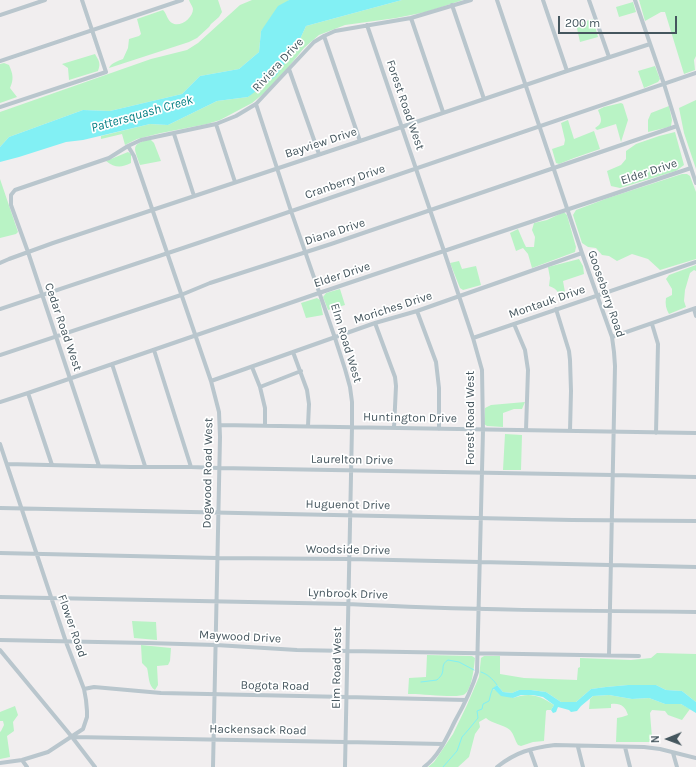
<!DOCTYPE html>
<html>
<head>
<meta charset="utf-8">
<style>
  body { margin:0 }
  #map { position:relative; width:696px; height:767px; overflow:hidden; background:#f1eeef; font-family:Karla,sans-serif }
  canvas { display:block }
  .north { position:absolute; left:648px; top:719px; width:40px; height:40px; -webkit-text-stroke:3px #fff; paint-order:stroke; rotate:269deg; font-size:11px; font-weight:700; line-height:16px; text-align:center; color:#45565e }
  .north::after { content:''; display:block; margin:auto; width:14px; height:18px; background:#45565e; clip-path:polygon(50% 0,100% 100%,50% 72%,0 100%) }
  .scale { position:absolute; left:558px; top:16px; width:119px; height:18px; box-sizing:border-box; border:2px solid #45565e; border-top:0; padding-left:5px; font-size:12px; line-height:14px; white-space:nowrap; color:#45565e; -webkit-text-stroke:3px #fff; paint-order:stroke }
</style>
</head>
<body>
<div id="map">
<canvas width="696" height="767"></canvas>
<div class="north">N</div>
<div class="scale">200 m</div>
</div>
<script>
const ctx = document.querySelector('canvas').getContext('2d');
ctx.lineJoin = 'round';
function fill(path, color) {
  ctx.fillStyle = color;
  ctx.fill(path, 'evenodd');
}
function trace(path, color, width, dash) {
  ctx.strokeStyle = color;
  ctx.lineWidth = width;
  ctx.lineCap = dash ? 'butt' : 'round';
  ctx.setLineDash(dash || []);
  ctx.stroke(path);
}
function label(font, color, halo, rows, align = 'center') {
  ctx.font = font + ' Karla,sans-serif';
  ctx.lineWidth = 3.5;
  ctx.setLineDash([]);
  ctx.textBaseline = 'middle';
  ctx.strokeStyle = halo;
  ctx.fillStyle = color;
  for (const [text, x, y, turn = 0] of rows) {
    ctx.save();
    ctx.translate(x, y);
    ctx.rotate((+turn || 0) * Math.PI / 180);
    ctx.textAlign = isNaN(turn) ? turn : align;
    if (halo) ctx.strokeText(text, 0, 0);
    ctx.fillText(text, 0, 0);
    ctx.restore();
  }
}
fill(new Path2D(`
  M189 0H218L222 12 219 17 211 24 209 27 197 38 189 42 109 68C111 63 118 61 123 59L128 48 129 39 139 36 141 34 137 19 163 10C167 14 167 20 172 23 180 28 193 18 193 9 193 7 190 3 189 0Z
  M252 0H289L261 31 259 52 239 69 200 76 182 94 110 111 83 110 9 137 0 147V112L151 59 187 50 198 43 240 5Z
  M402 0H463L426 12 396 18 345 25 319 35 304 48 273 86 252 103 220 120 207 124 161 133 137 139 125 145 122 134 101 139V136L150 124 168 125 217 101 248 97 296 48 306 26Z
  M639 0H696V56L694 60 695 70 684 74 665 12H661L645 21Z
  M633 2 636 12 619 17 616 7Z
  M593 19 598 37 580 42 576 24Z
  M95 54C99 61 101 63 98 71L69 80 68 68 62 64Z
  M4 63 9 65C13 74 14 79 10 88L17 97 0 103V64Z
  M655 66 660 79 658 82 644 88 638 71Z
  M696 100V169L684 133 679 108Z
  M621 103 623 104 628 120 621 142 616 124 597 130 595 128C604 123 601 118 598 110L604 107Z
  M669 106 672 120 671 126 669 127 648 132V120L651 113Z
  M568 120 574 139 594 131 600 149 574 158 559 164 556 163 552 149 564 145 565 140 561 123Z
  M675 132 684 165 676 171 620 188 611 186 607 171 621 165 626 159V151L636 144 659 136Z
  M150 139 154 143 161 161 140 165C134 147 130 145 150 139Z
  M128 152 131 154V163C121 168 115 168 106 161Z
  M682 174H687L690 176 696 192V259L660 270 648 259 632 254 617 261 609 256 602 255 596 248 588 247 582 243 573 215 576 210 608 198Z
  M0 179 18 232 16 234 0 238Z
  M564 212 567 215 576 247 575 252 532 268 528 254 523 248 516 251 510 233 518 229 524 243 526 247H534L535 237 532 230 534 223 547 220Z
  M579 259 583 266 584 274 563 281 566 298 560 301C559 293 558 289 549 286L550 278 548 267Z
  M459 261 462 269 476 266 481 285 463 290 460 288 450 263Z
  M696 265V271L694 270 690 273 685 290 684 301 686 307 669 314C666 309 665 304 666 298L672 295V289L666 279 669 275Z
  M340 289 345 305 328 310 323 297 326 293Z
  M317 298 320 300 323 315 306 318 301 303Z
  M525 402 522 409H514L503 413V427L487 426 484 424 485 408 491 405Z
  M505 434 522 435 521 470H503Z
  M132 621 156 622 157 640 134 638Z
  M141 645 171 648 170 661 168 665 157 666 158 685 155 690C148 686 149 675 147 668L142 663Z
  M657 653 696 654V702L682 691 666 690 656 685H628L606 687 591 689 576 702H561L546 692 531 690H519L512 693 503 692 497 685 493 689 513 698C530 692 539 695 554 705L551 710H547L546 711 544 741 533 742 521 746 518 745C515 741 514 734 510 730 503 724 492 724 486 718L479 722 480 727 475 734 469 757 458 767H428L434 762 453 734 467 705 479 677 481 658 484 656H500V674L524 678 577 680 578 668 580 667V658L631 660 651 658Z
  M427 655 472 656 475 658C474 667 472 689 465 694 459 699 419 693 408 694L409 678 426 677Z
  M609 695 632 699 649 698 665 704H681L690 709 682 720 668 715 665 711 652 710 650 713 652 738 650 742H616L617 718 622 717 628 715C625 706 621 703 611 704V708L589 709 590 699 593 696Z
  M15 706 18 715 13 722 14 731 7 736 10 757 0 759V732L1 731 4 725 3 721H0V712Z`), '#b9f3c5');
fill(new Path2D(`
  M289 0H402L306 26 296 48 276 76 248 97 217 101 168 125 150 124 83 140 66 142 19 157 0 162V147L9 137 83 110 110 111 182 94 200 76 239 69 259 52 261 31 278 6Z
  M497 685 503 692 512 693 519 690H531L546 692 561 702H576L591 689 606 687 628 685H656L666 690 682 691 696 702V713L681 704H665L649 698 632 699 609 695 593 696 581 706 577 711 571 712 569 710 558 707 556 712 553 713 551 710 554 705 543 697 533 695H521L513 698 501 696 493 688Z`), '#82f0f4');
trace(new Path2D(`
  M481 672C487 674 493 679 497 685
  M421 682 437 680C439 678 441 676 442 674 444 669 441 664 448 660L459 662 474 670
  M443 767 457 751 462 737 469 729 478 718 477 711 482 709 483 704 489 701 491 693 493 688 494 689`), '#82f0f4', 1);
trace(new Path2D(`
  M497 0 582 253 612 337 614 352 615 366 609 655
  M543 0 567 71
  M589 0 609 57
  M635 0 664 84 677 126 696 183
  M452 5 484 99
  M0 15 45 0
  M411 18 443 112
  M367 25 444 251 473 338 482 370 483 430 477 672C472 689 464 705 455 721 447 737 439 756 424 767
  M324 36 360 141
  M0 61 182 0
  M289 69 319 154
  M256 104 291 211 335 338 345 369 350 387 352 402V427L345 767
  M0 107 106 72 82 0
  M216 124 235 182
  M174 134 194 196
  M128 146 134 156 211 381 219 412 220 437 213 767
  M0 263 9 259 53 243 360 141 567 71 650 44
  M0 309 198 243 696 73
  M556 309 569 351 570 360 571 391 570 431
  M694 309 696 316
  M417 311 436 362 439 388V429
  M375 323 395 377 396 386 394 428
  M514 324 525 350 528 370 526 430
  M652 324 658 344 656 433
  M612 337 696 308
  M473 338 696 262
  M154 350 191 467
  M293 352 307 390 309 404 308 426
  M0 355 181 295 210 283 331 244 677 126
  M112 364 145 466
  M252 367 260 387 265 408V425
  M211 381 375 323 417 311 582 253
  M260 387 301 371
  M28 393 52 465
  M0 402 28 393 319 293 691 168
  M220 425 696 433
  M0 444 66 642 84 689 86 700 87 711V717L83 729 48 752 22 760 0 763
  M7 464 131 467H191L219 468 613 475 696 477
  M99 466 28 252 11 205V195L15 190 109 158 128 146 141 140 216 124 236 116 256 104 314 42 324 36 335 31 411 18 471 0
  M0 508 572 520 696 521
  M0 553 217 558 350 559 696 567
  M0 597 348 604C464 610 580 611 696 612
  M0 640 147 643 216 645 297 650 348 651 639 656
  M0 650 72 737 95 767
  M84 689 94 687 161 693 346 697 466 700
  M73 737 345 742 443 744
  M578 747 583 767
  M625 747 630 767
  M530 750 536 767
  M673 753 677 767
  M22 760 27 767
  M497 767C516 752 531 748 555 745L644 747 660 749 696 758`), '#b9c6cd', 4);
label('12px', '#45565e', '#fff', [
  ["Riviera Drive",278,65,-47],
  ["Forest Road West",405,105,71],
  ["Bayview Drive",321,143,-18],
  ["Elder Drive",649,172,-18],
  ["Cranberry Drive",345,182,-19],
  ["Diana Drive",335,232,-18],
  ["Elder Drive",342,275,-18],
  ["Gooseberry Road",606,294,71],
  ["Montauk Drive",547,302,-19],
  ["Moriches Drive",393,308,-18],
  ["Cedar Road West",63,327,71],
  ["Elm Road West",346,343,73],
  ["Huntington Drive",410,418,1],
  ["Forest Road West",471,418,-90],
  ["Laurelton Drive",352,460,1],
  ["Dogwood Road West",208,473,-89],
  ["Huguenot Drive",348,505,1],
  ["Woodside Drive",348,550,1],
  ["Lynbrook Drive",348,594,2],
  ["Flower Road",72,626,71],
  ["Maywood Drive",240,637,3],
  ["Elm Road West",337,668,-89],
  ["Bogota Road",275,686,1],
  ["Hackensack Road",258,730,1]
]);
label('italic 13px', '#058084', '#fff', [
  ["Pattersquash Creek",142,114,-16]
]);
</script>
</body>
</html>
